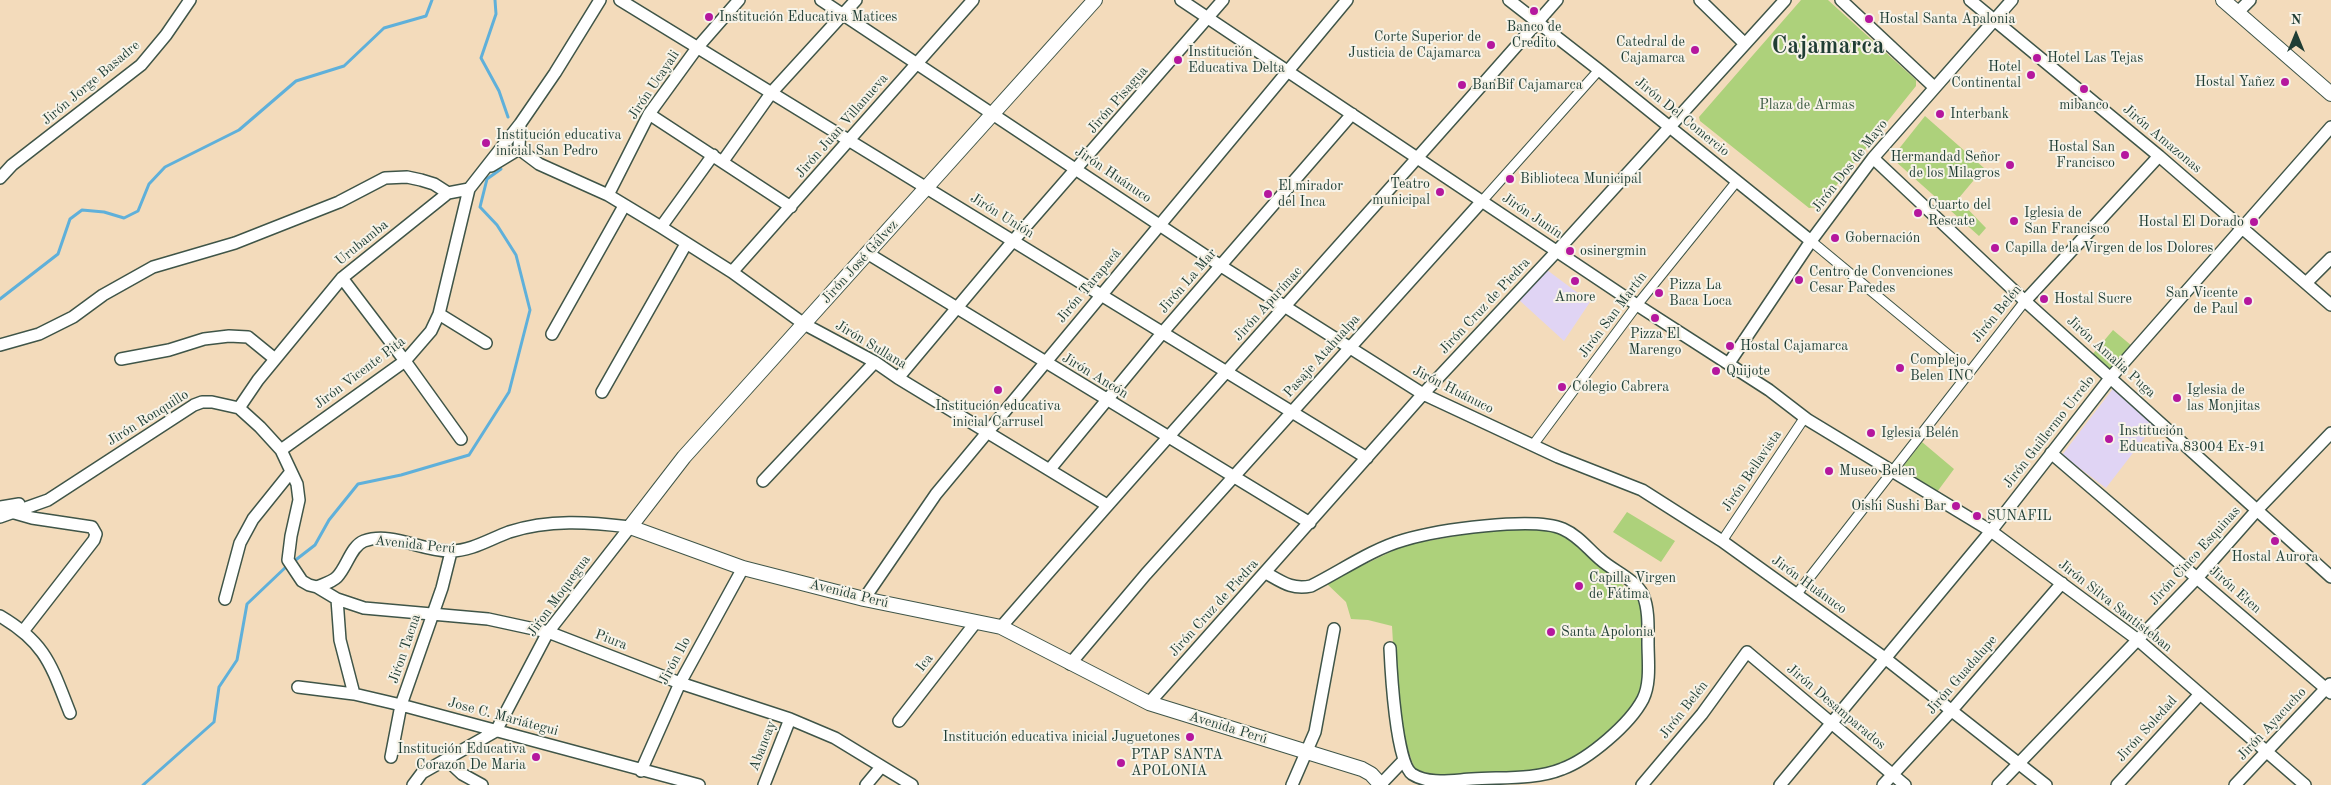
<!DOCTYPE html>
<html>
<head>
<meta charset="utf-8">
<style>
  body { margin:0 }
  #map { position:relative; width:2331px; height:785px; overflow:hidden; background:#f3dbbb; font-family:"Old Standard TT",serif }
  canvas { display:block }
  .north { position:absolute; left:2271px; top:10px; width:50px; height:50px; -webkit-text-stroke:4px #f7f3e8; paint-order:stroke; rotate:0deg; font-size:14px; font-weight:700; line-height:20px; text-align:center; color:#1f3d34 }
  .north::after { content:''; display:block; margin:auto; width:18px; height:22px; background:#1f3d34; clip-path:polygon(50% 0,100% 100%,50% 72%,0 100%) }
</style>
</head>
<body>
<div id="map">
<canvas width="2331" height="785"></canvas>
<div class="north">N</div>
</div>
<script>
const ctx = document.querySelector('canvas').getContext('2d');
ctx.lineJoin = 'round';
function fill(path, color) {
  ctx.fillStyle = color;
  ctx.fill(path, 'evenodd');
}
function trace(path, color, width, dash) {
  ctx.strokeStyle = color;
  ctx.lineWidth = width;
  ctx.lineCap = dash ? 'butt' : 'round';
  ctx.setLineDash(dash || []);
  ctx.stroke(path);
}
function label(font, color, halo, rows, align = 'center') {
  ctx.font = font + ' "Old Standard TT",serif';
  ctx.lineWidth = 4;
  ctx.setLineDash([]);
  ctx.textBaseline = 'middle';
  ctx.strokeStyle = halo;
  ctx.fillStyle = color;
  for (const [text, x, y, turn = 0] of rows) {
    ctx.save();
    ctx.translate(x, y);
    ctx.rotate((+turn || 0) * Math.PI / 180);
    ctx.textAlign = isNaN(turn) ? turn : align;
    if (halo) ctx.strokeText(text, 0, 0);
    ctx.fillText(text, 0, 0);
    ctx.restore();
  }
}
fill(new Path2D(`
  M1547 270 1590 302 1564 341 1518 299Z
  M2115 386 2156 423 2106 488 2062 455Z`), '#e0d4f4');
fill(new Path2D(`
  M1801 0H1828L1916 80V86L1819 207 1809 208 1700 121 1699 117Z
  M1925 116 1984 168 1958 199 1986 228 1979 236 1894 160V155Z
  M2113 330 2132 346 2110 371 2092 355Z
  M1922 442 1954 469 1937 492 1902 468Z
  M1627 512 1675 541 1661 562 1613 532Z
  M1531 527 1561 532 1580 545 1640 601C1644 629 1649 660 1641 688 1633 715 1588 757 1562 767 1547 773 1503 774 1486 774 1463 774 1436 778 1415 769 1397 724 1395 675 1392 626L1368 620 1351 619 1346 602 1326 583 1405 545 1467 534Z`), '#add17b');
trace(new Path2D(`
  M495 0 496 14 481 58 499 91 508 117
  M0 299 58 254 70 219 82 210 104 212 124 218 138 211 149 184 165 167 239 130 296 81 344 66 384 28 426 16 432 0
  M293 562 315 545 329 520 358 484 401 475 469 455 509 392 530 310 516 255 497 225 480 207 487 179 501 169
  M143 785 214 722 219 687 237 660 247 604 288 565`), '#5fb0da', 3);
const pedestrian = new Path2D(`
  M1483 200 1599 70
  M1811 241 1969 372
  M1533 445 1637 305 1737 181
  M1722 541 1805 417
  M1796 595 2025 301`);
const minor = new Path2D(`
  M620 0 1367 458
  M821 0 1221 266 1423 394 1558 457 1642 490 1722 541 1886 659 2046 785
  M1181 0 1637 305 1769 390 1808 420 1991 531 2138 640 2305 785
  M1509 0 1599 70 1811 241
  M1700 0 1744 43
  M1841 0 1934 87
  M1970 0 2159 156 2331 305
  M2237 13 2250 0
  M649 114 791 207
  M519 149 539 164 608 195 661 227 732 272 804 324 875 362 898 378 1107 505
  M1873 158 2025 301 2331 577
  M723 161 772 92 856 0
  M491 166 519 149 520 124
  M0 178 12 165 141 65 166 35 190 0
  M608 195 649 114 697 48 739 0
  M661 227 713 155
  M867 253 1310 523
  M732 272 973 0
  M342 278 405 361 461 439
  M2306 283 2331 258
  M2025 301 2159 156
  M439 314 486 343
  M552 334 624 206
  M0 345 39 334 73 317 103 295 153 267 235 243 339 202 385 178 407 177 421 180 434 184 448 193
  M121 359 169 350 204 339 229 336 248 337 275 359
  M1729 363 1811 241 1873 158 2012 0
  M898 378 1013 241 1223 0
  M602 392 686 244
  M239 408 258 380 342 278 448 193 469 189 520 124 555 73 600 0
  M281 450 405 361 431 331 439 314 469 189
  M2051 453 2331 693
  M1050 469 1163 332 1352 114
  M763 481 875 362
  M0 507 19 504
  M11 512 32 518 92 527 96 534 94 540 24 630
  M0 517 48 500 194 405 202 402H212L239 408 260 427 281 450 297 484 299 500 291 536 288 560 302 581 309 585 317 587 337 599 364 608 488 619 548 632 680 683 790 719 835 738 912 785
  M1266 573C1282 582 1292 590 1311 586 1341 571 1372 549 1404 540 1437 530 1534 516 1563 529 1579 536 1588 549 1600 559 1613 571 1635 579 1643 595 1649 609 1648 628 1648 643 1648 660 1651 683 1643 699 1630 724 1589 759 1562 769 1535 780 1501 777 1472 779 1453 780 1429 785 1412 774 1396 763 1391 670 1390 648
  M317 587C324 584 332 582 337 577 347 567 351 546 364 541 392 531 423 552 451 551 471 551 490 539 509 532 549 519 589 522 630 527
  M225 599 240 543 253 519 290 473
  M337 599 340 640 354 694
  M864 599 936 494 1347 0
  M0 616C46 643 51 665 70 713
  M1001 627C1184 416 1373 210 1557 0
  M1070 664 1146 574 1483 200
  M298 687 354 694 401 705 699 785
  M1149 703 1423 394 1557 251 1785 0
  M899 721 976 622
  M391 757 401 705 442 588 451 552
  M447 760 462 774 482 785
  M641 771 680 683 743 568
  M413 785 422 773 496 731 548 632 630 527
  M764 785 790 719
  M866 785 881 767
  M1292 785 1315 732 1334 629
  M1380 785 1403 761
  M1642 785 1702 714 1747 652 1905 785
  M1780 785 1991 531 2111 377 2331 127
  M1883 785 1952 710 2062 583
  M1998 785 2197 578 2257 510 2331 433
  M2117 785 2200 694
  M2235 785 2330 684`);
const tertiary = new Path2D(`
  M1095 0 684 457 630 527 743 568 864 599 1001 627 1149 703 1362 769 1371 774 1381 785
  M2223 0 2331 94`);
trace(pedestrian, '#3f5548', 11);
trace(minor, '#3f5548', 14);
trace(tertiary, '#3f5548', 16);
trace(pedestrian, '#fff', 9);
trace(minor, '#fff', 11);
trace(tertiary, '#fff', 14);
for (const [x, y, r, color] of [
  [1534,11,5,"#b5179e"],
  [709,17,5,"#b5179e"],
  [1869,19,5,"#b5179e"],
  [1491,45,5,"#b5179e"],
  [1695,50,5,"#b5179e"],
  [2037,58,5,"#b5179e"],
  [1178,60,5,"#b5179e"],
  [2031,75,5,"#b5179e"],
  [2285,82,5,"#b5179e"],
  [1462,85,5,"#b5179e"],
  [2084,89,5,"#b5179e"],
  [1940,114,5,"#b5179e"],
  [486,143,5,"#b5179e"],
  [2125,155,5,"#b5179e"],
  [2010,165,5,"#b5179e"],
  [1510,179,5,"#b5179e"],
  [1440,192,5,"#b5179e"],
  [1268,194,5,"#b5179e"],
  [1918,213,5,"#b5179e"],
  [2014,221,5,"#b5179e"],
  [2254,222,5,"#b5179e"],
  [1835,238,5,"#b5179e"],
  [1995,248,5,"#b5179e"],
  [1570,251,5,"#b5179e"],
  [1799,280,5,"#b5179e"],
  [1575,281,5,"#b5179e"],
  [1659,293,5,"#b5179e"],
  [2044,299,5,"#b5179e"],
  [2248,301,5,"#b5179e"],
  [1655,318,5,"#b5179e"],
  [1730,346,5,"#b5179e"],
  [1900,368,5,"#b5179e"],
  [1716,371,5,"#b5179e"],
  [1562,387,5,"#b5179e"],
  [998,390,5,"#b5179e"],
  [2177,398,5,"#b5179e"],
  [1871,433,5,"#b5179e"],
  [2109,439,5,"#b5179e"],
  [1829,471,5,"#b5179e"],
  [1956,506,5,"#b5179e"],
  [1977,516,5,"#b5179e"],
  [2275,541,5,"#b5179e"],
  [1579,586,5,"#b5179e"],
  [1551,632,5,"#b5179e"],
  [1190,737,5,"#b5179e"],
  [536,757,5,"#b5179e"],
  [1121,763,5,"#b5179e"]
]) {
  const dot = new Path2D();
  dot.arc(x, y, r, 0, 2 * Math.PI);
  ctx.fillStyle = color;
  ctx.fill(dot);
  trace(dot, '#f7f3e8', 2);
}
label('14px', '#1f3d34', '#f7f3e8', [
  ["Institución Educativa Matices",719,17],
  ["Hostal Santa Apalonia",1879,19],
  ["Banco de",1534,27,"center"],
  ["Credito",1534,43,"center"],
  ["Corte Superior de",1481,37,"right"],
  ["Justicia de Cajamarca",1481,53,"right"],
  ["Catedral de",1685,42,"right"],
  ["Cajamarca",1685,58,"right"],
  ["Institución",1188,52],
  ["Educativa Delta",1188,68],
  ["Hotel Las Tejas",2047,58],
  ["Hotel",2021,67,"right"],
  ["Continental",2021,83,"right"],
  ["Hostal Yañez",2275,82,"right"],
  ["BanBif Cajamarca",1472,85],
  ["mibanco",2084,105,"center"],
  ["Interbank",1950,114],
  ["Institución educativa",496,135],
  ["inicial San Pedro",496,151],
  ["Hostal San",2115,147,"right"],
  ["Francisco",2115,163,"right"],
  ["Hermandad Señor",2000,157,"right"],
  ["de los Milagros",2000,173,"right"],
  ["Biblioteca Municipal",1520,179],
  ["Teatro",1430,184,"right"],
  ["municipal",1430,200,"right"],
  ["El mirador",1278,186],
  ["del Inca",1278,202],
  ["Cuarto del",1928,205],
  ["Rescate",1928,221],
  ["Iglesia de",2024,213],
  ["San Francisco",2024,229],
  ["Hostal El Dorado",2244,222,"right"],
  ["Gobernación",1845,238],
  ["Capilla de la Virgen de los Dolores",2005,248],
  ["osinergmin",1580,251],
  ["Centro de Convenciones",1809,272],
  ["Cesar Paredes",1809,288],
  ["Pizza La",1669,285],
  ["Baca Loca",1669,301],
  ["San Vicente",2238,293,"right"],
  ["de Paul",2238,309,"right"],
  ["Amore",1575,297,"center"],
  ["Hostal Sucre",2054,299],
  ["Pizza El",1655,334,"center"],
  ["Marengo",1655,350,"center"],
  ["Hostal Cajamarca",1740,346],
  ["Complejo",1910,360],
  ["Belen INC",1910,376],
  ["Quijote",1726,371],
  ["Colegio Cabrera",1572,387],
  ["Iglesia de",2187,390],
  ["las Monjitas",2187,406],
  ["Institución educativa",998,406,"center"],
  ["inicial Carrusel",998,422,"center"],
  ["Institución",2119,431],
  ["Educativa 83004 Ex-91",2119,447],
  ["Iglesia Belén",1881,433],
  ["Museo Belen",1839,471],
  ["Oishi Sushi Bar",1946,506,"right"],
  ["SUNAFIL",1987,516],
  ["Hostal Aurora",2275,557,"center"],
  ["Capilla Virgen",1589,578],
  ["de Fátima",1589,594],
  ["Santa Apolonia",1561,632],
  ["Institución educativa inicial Juguetones",1180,737,"right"],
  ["Institución Educativa",526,749,"right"],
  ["Corazon De Maria",526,765,"right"],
  ["PTAP SANTA",1131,755],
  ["APOLONIA",1131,771]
], 'left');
label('14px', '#1f3d34', '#f7f3e8', [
  ["Jirón Jorge Basadre",91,83,-40],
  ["Jirón Ucayali",654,85,-56],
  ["Jirón Pisagua",1118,100,-49],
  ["Jirón Del Comercio",1682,117,39],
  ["Jirón Juan Villanueva",842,126,-49],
  ["Jirón Amazonas",2162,139,40],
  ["Jirón Dos de Mayo",1850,166,-52],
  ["Jirón Huánuco",1113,175,34],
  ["Jirón Unión",1002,216,32],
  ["Jirón Junín",1532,216,34],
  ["Urubamba",362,243,-39],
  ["Jirón José Gálvez",860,262,-48],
  ["Jirón La Mar",1188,281,-49],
  ["Jirón Tarapacá",1089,286,-50],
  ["Jirón Apurímac",1268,304,-48],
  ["Jirón Cruz de Piedra",1485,306,-47],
  ["Jirón Belén",1997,314,-51],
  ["Jirón San Martín",1613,315,-53],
  ["Jirón Sullana",871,345,31],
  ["Pasaje Atahualpa",1322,356,-48],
  ["Jirón Amalia Puga",2111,357,42],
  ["Jirón Vicente Pita",360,373,-37],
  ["Jirón Ancón",1095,376,31],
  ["Jirón Huánuco",1453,390,27],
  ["Jirón Ronquillo",148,418,-32],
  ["Jirón Guillermo Urrelo",2049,432,-52],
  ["Jirón Bellavista",1752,471,-56],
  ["Avenida Perú",415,545,6],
  ["Jirón Cinco Esquinas",2195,556,-48],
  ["Jirón Huánuco",1809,585,36],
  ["Jirón Eten",2235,590,41],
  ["Avenida Perú",849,594,14],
  ["Jiŕon Moquegua",559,596,-54],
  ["Jirón Silva Santisteban",2115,606,38],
  ["Jirón Cruz de Piedra",1214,608,-48],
  ["Piura",611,640,21],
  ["Jiŕon Tacna",405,649,-71],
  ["Jirón Ilo",675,661,-62],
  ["Ica",925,663,-52],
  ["Jirón Guadalupe",1962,675,-49],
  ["Jirón Desamparados",1836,707,40],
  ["Jirón Belén",1684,710,-52],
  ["Jose C. Mariátegui",503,717,15],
  ["Jirón Ayacucho",2272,724,-47],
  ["Avenida Perú",1228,728,17],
  ["Jirón Soledad",2147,729,-48],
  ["Abancay",763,746,-69]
]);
label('14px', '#3b5b42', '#f7f3e8', [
  ["Plaza de Armas",1807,105]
]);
label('bold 24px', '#1f3d34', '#f7f3e8', [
  ["Cajamarca",1828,47]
]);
</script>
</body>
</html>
